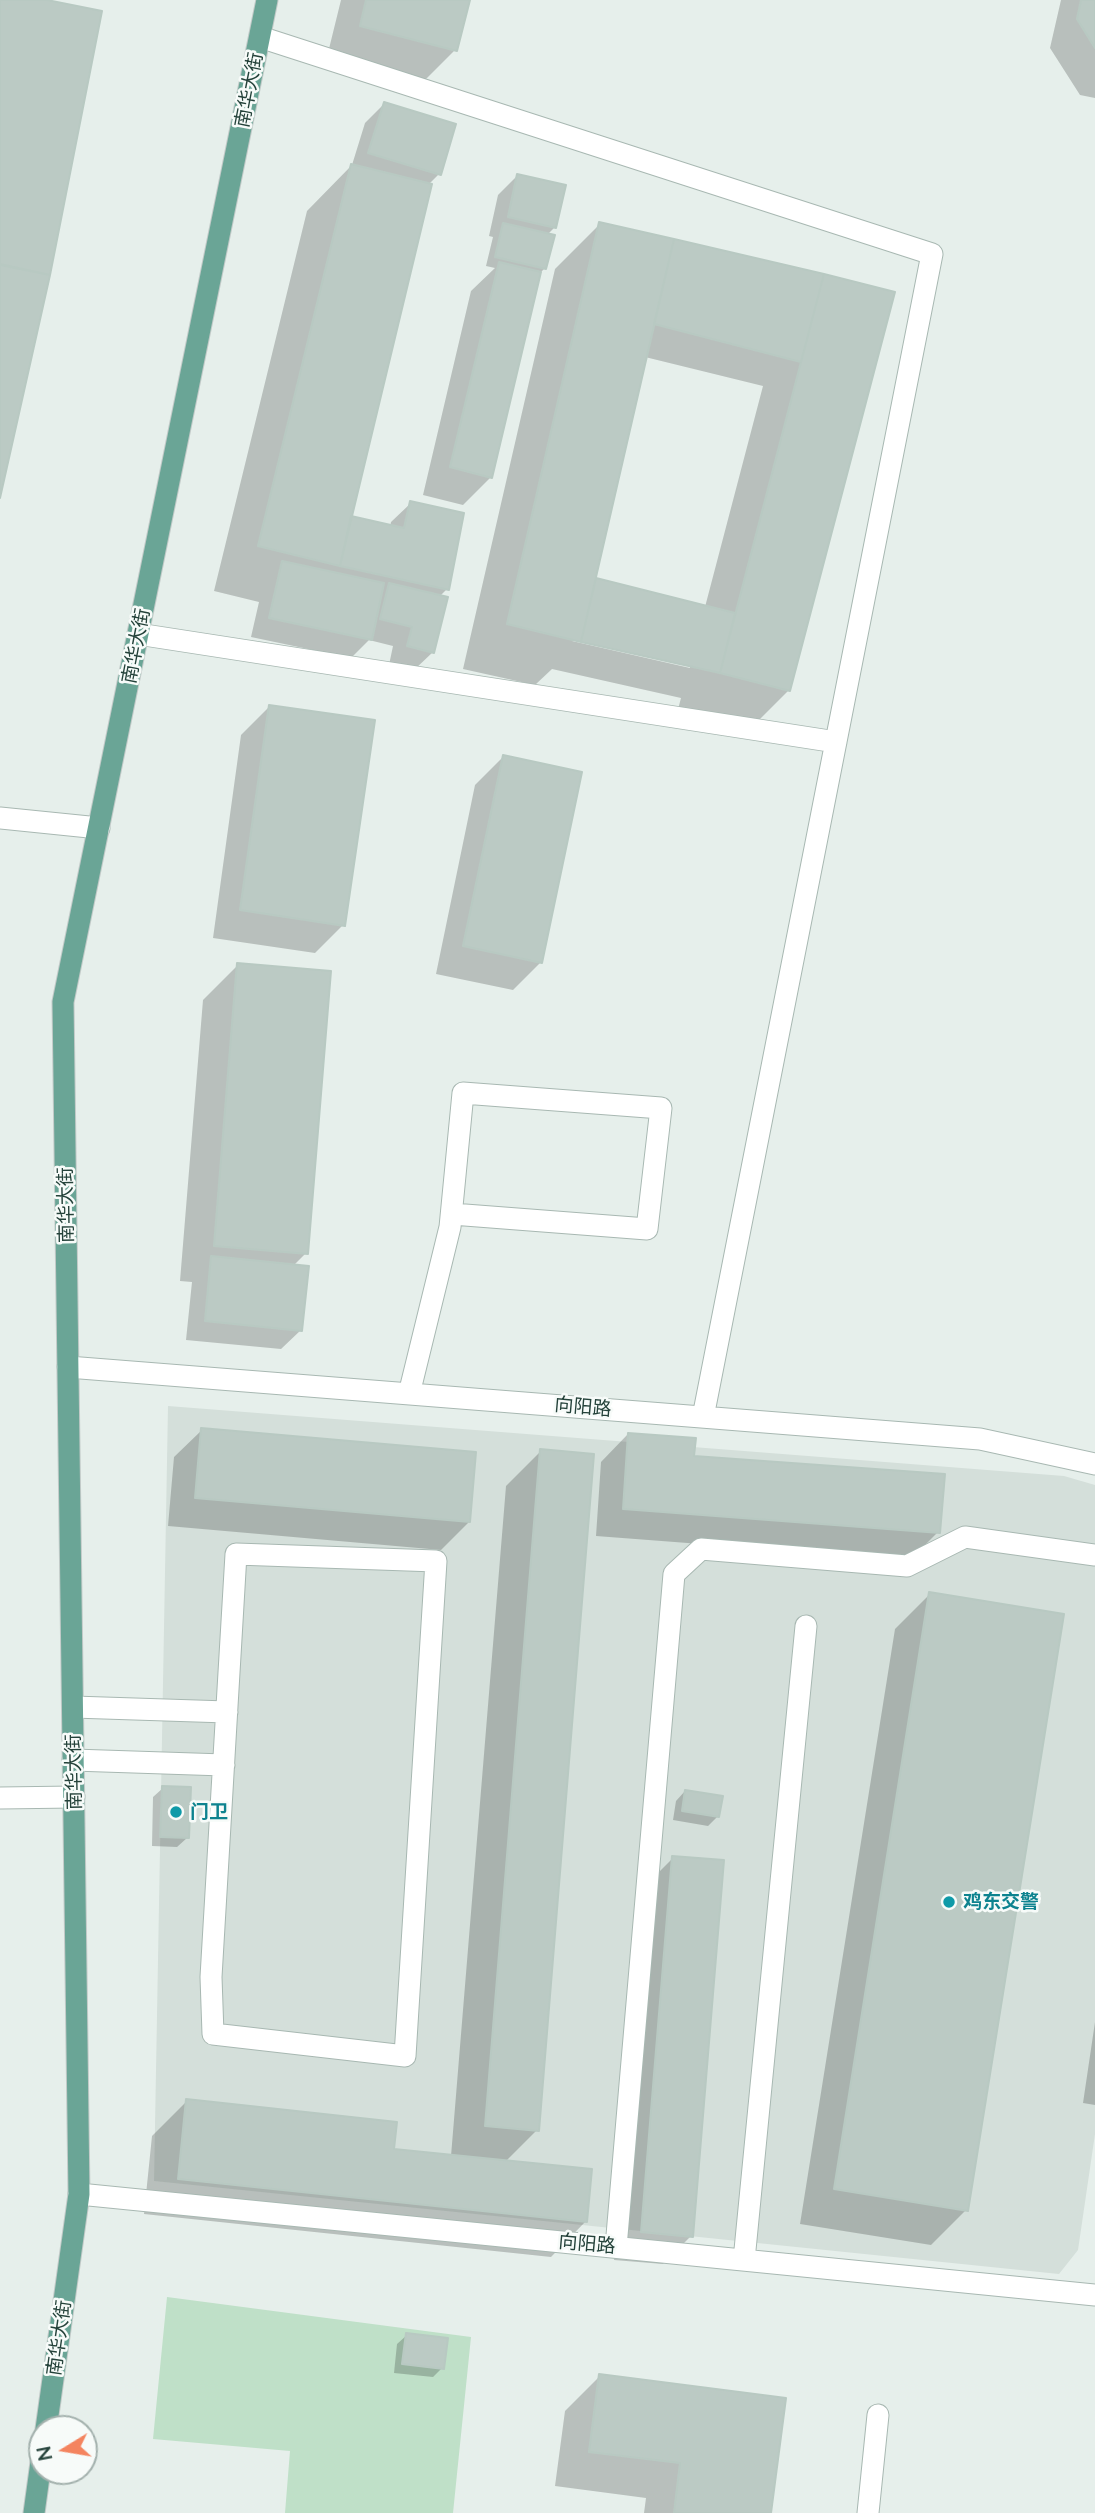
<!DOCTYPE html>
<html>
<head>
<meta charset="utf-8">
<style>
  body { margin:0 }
  #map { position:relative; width:1095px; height:2513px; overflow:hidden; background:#e6efeb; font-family:Lato,sans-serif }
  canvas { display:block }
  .north { position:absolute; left:28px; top:2415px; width:70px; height:70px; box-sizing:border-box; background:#f7fbf9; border:2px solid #a3b1ad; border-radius:50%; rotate:259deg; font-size:19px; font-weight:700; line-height:28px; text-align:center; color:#24423a }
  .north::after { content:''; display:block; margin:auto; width:24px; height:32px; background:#f4845f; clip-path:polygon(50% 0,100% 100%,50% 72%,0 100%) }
</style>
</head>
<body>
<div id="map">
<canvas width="1095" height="2513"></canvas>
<div class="north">N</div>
</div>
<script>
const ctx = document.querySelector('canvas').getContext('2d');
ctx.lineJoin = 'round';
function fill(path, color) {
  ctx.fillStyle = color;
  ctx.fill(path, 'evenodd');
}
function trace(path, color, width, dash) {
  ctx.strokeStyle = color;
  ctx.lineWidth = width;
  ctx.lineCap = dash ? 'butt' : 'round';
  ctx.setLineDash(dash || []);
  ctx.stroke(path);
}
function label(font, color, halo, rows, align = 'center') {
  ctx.font = font + ' Lato,"Noto Sans SC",sans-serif';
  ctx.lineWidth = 5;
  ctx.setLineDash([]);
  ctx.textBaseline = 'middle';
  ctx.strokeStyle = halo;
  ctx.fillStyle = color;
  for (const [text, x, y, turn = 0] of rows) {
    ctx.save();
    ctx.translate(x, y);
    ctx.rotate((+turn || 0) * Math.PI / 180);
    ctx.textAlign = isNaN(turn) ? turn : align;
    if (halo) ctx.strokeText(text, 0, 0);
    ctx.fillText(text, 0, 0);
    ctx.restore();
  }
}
fill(new Path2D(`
  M168 1406 1064 1476 1095 1485V2134L1078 2250 1059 2274 154 2181Z`), '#d4dfda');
fill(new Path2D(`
  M167 2297 471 2337 453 2513H285L290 2451 153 2439Z`), '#bfe0c8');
fill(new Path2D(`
  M341 0H468L455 50 420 85 326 61Z
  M1061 0H1095V98L1080 95 1050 48Z
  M384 104 439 174 428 185 350 517 390 527 391 522 411 503 447 589 439 597 433 652 413 671 389 665 393 646 369 640 351 658 251 637 259 602 214 591 307 211 352 165 365 123Z
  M517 176 555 227 547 235 545 268 539 274 491 477 463 505 423 495 471 291 495 268 486 266 493 237 489 236 498 195Z
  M600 224 824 275 789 690 744 735 676 717 681 698 552 669 535 685 463 669 555 269ZM645 357 763 386 705 607 597 580 593 584ZM573 638 690 664V668L572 641Z
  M269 707 343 925 315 953 213 938 241 735Z
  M503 757 541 962 513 990 436 974 475 785Z
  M238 965 306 1253 293 1266 301 1330 281 1349 186 1340 192 1282 180 1281 203 1000Z
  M202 1430 469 1522 441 1550 168 1526 174 1457Z
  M628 1434 692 1457 938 1532 910 1560 596 1536 601 1462Z
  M541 1451 537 2130 505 2162 586 2221 551 2257 144 2214 152 2136 187 2101 392 2150 451 2156 506 1486Z
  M930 1594 966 2210 931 2245 800 2224 895 1629Z
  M163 1788 187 1838 177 1847 152 1846 153 1797Z
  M685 1791 718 1816 708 1826 673 1820 676 1801Z
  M673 1858 691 2236 663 2264 614 2260 645 1886Z
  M1095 2022V2105L1083 2103Z
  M407 2335 442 2368 433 2377 394 2373 397 2344Z
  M600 2376 770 2513H644L646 2498 555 2486 565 2411Z`), '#0003');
const building = new Path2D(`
  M0 0H47L102 11 50 275 0 265Z
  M366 0H470L457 51 360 26Z
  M1081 0H1095V48L1077 19Z
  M384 102 456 124 441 175 368 153Z
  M351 164 432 184 340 566 258 546Z
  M517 174 566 185 556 228 508 217Z
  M599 222 674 239 581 642 507 624Z
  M503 223 555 235 546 269 495 257Z
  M674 239 824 274 801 362 654 324Z
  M499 262 541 272 492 478 450 467Z
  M0 264 50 275 0 498Z
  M824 274 895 292 790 691 720 673Z
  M410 501 464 513 449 590 340 566 351 516 404 528Z
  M282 561 384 583 372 640 269 618Z
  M596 578 735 613 720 673 581 642Z
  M389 583 448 597 434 653 407 646 412 627 380 619Z
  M269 705 375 720 345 926 240 910Z
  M503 755 582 772 542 963 463 946Z
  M237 963 331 971 308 1254 214 1246Z
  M211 1256 309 1266 302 1331 205 1321Z
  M201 1428 476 1452 470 1522 195 1498Z
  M628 1433 696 1438 694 1456 945 1474 940 1533 623 1509Z
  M540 1449 594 1454 539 2131 485 2126Z
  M929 1592 1064 1614 968 2211 834 2189Z
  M162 1786 191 1787 189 1838 160 1837Z
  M685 1790 723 1796 719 1817 682 1811Z
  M672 1856 724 1860 693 2237 641 2232Z
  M186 2099 397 2122 394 2149 592 2169 587 2222 178 2179Z
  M406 2333 448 2338 444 2369 402 2364Z
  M599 2374 786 2398 771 2513H674L680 2463 589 2452Z`);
fill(building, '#bbcac4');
trace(building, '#b8c9c2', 2);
const minor = new Path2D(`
  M260 37 932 254 703 1417
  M138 634 836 742
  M0 818 99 828
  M68 1367 980 1439 1095 1464
  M409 1394 450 1227 463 1093 661 1108 647 1229 452 1214
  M236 1554 436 1561 405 2056 213 2034 211 1977Z
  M73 1707 227 1712
  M73 1760 224 1765
  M0 1798 74 1797
  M79 2194 1095 2295
  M616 2247 674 1574 701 1549 907 1566 965 1537 1095 1555
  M744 2260 806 1626
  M868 2513 878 2415`);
const major = new Path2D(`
  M46 2429 79 2194 63 1002 267 0
  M34 2513 42 2455`);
trace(minor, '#a8b8b2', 23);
trace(major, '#c2cac8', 23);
trace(minor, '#fff', 21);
trace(major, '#6aa596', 21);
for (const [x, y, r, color] of [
  [176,1812,7,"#0f9aa8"],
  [949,1902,7,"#0f9aa8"]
]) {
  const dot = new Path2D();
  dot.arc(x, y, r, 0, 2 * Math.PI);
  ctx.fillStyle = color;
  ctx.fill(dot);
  trace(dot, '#f7fbf9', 2.5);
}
label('19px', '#24423a', '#f7fbf9', [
  ["南华大街",249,90,-79],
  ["南华大街",136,646,-79],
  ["南华大街",66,1205,-91],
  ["向阳路",583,1407,5],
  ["南华大街",74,1772,-91],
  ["向阳路",587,2244,5],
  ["南华大街",59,2338,-82]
]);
label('bold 19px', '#0d838f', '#f7fbf9', [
  ["门卫",190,1812],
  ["鸡东交警",963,1902]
], 'left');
</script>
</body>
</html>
